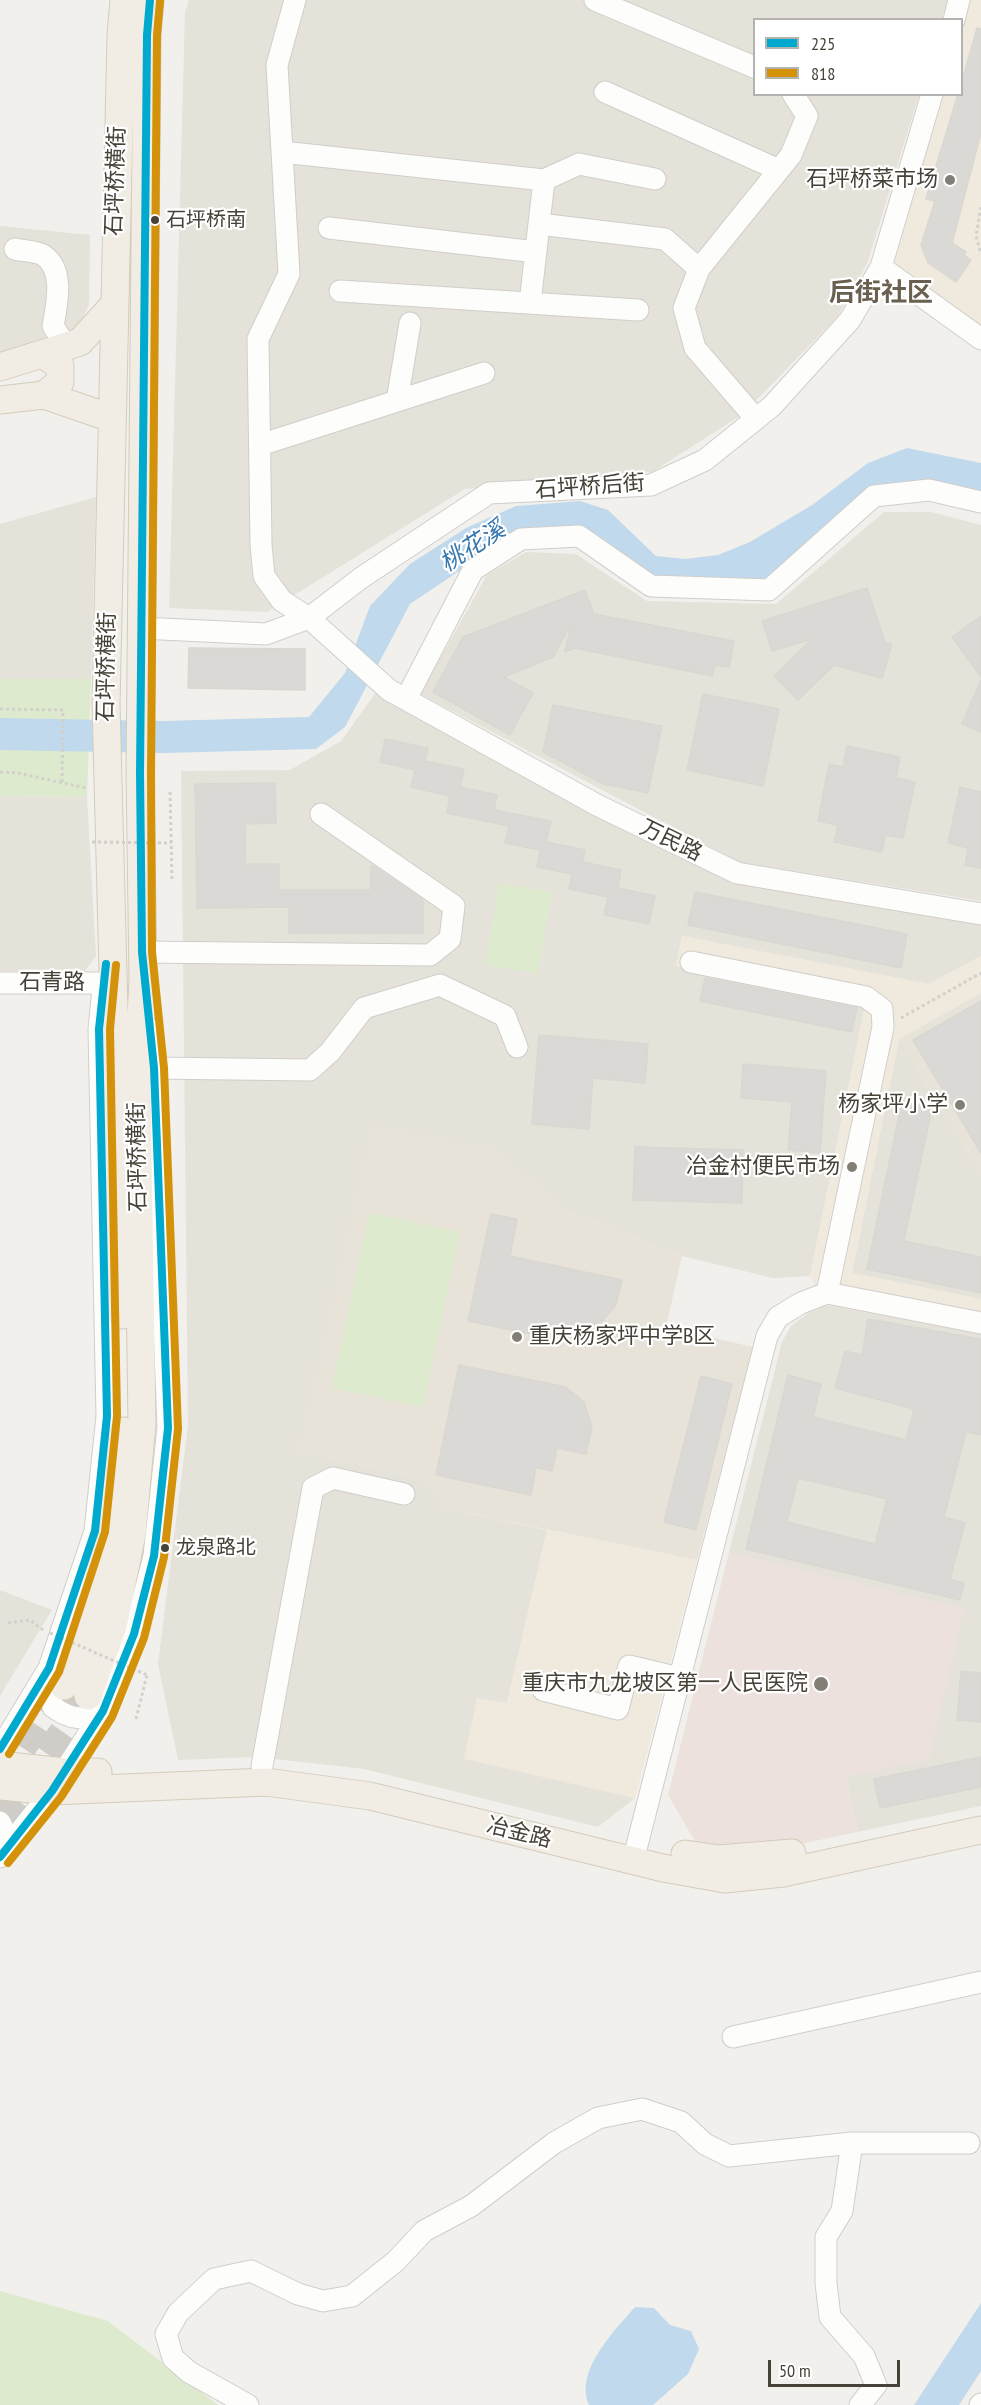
<!DOCTYPE html>
<html>
<head>
<meta charset="utf-8">
<style>
  body { margin:0 }
  #map { position:relative; width:981px; height:2405px; overflow:hidden; background:#f2f0ec; font-family:"PT Sans Narrow",sans-serif }
  canvas { display:block }
  .legend { position:absolute; left:753px; top:18px; width:210px; height:78px; box-sizing:border-box; background:#fff; border:2px solid #b5b3af; margin:0; padding:8px 10px; list-style:none; font-size:18px; color:#474238 }
  .legend li { display:flex; align-items:center; gap:12px; height:30px }
  .legend b { width:30px; border:2px solid #b5b3af }
  .scale { position:absolute; left:768px; top:2360px; width:132px; height:27px; box-sizing:border-box; border:3px solid #474238; border-top:0; padding-left:8px; font-size:18px; line-height:21px; white-space:nowrap; color:#474238; -webkit-text-stroke:4px #fff; paint-order:stroke }
</style>
</head>
<body>
<div id="map">
<canvas width="981" height="2405"></canvas>
<ul class="legend">
<li><b style="height:8px;background:#00a9ce"></b>225</li>
<li><b style="height:8px;background:#d4920b"></b>818</li>
</ul>
<div class="scale">50 m</div>
</div>
<script>
const ctx = document.querySelector('canvas').getContext('2d');
ctx.lineJoin = 'round';
function fill(path, color) {
  ctx.fillStyle = color;
  ctx.fill(path, 'evenodd');
}
function trace(path, color, width, dash) {
  ctx.strokeStyle = color;
  ctx.lineWidth = width;
  ctx.lineCap = dash ? 'butt' : 'round';
  ctx.setLineDash(dash || []);
  ctx.stroke(path);
}
function label(font, color, halo, rows, align = 'center') {
  ctx.font = font + ' "PT Sans Narrow","Noto Sans SC",sans-serif';
  ctx.lineWidth = 4.5;
  ctx.setLineDash([]);
  ctx.textBaseline = 'middle';
  ctx.strokeStyle = halo;
  ctx.fillStyle = color;
  for (const [text, x, y, turn = 0] of rows) {
    ctx.save();
    ctx.translate(x, y);
    ctx.rotate((+turn || 0) * Math.PI / 180);
    ctx.textAlign = isNaN(turn) ? turn : align;
    if (halo) ctx.strokeText(text, 0, 0);
    ctx.fillText(text, 0, 0);
    ctx.restore();
  }
}
fill(new Path2D(`
  M189 0H948L942 19 754 20V94L919 95 867 264 838 316 743 414 652 472 465 489 267 612 169 608 185 11Z
  M0 226 90 235 89 305 80 324 68 335 0 357Z
  M96 497 91 679H0V524Z
  M884 512H931L981 525V901L739 862 420 694 487 575 526 552 576 554 647 601 776 604Z
  M377 691 734 881 981 922V956L929 984 682 936 676 966 865 1005 810 1276 773 1278 682 1256 564 1210 495 1150 299 1451 424 1479 447 1509 547 1530 507 1703 464 1758 635 1798 598 1827 364 1769 257 1757 178 1760 158 1664 188 1425 181 771 290 770 341 741Z
  M0 796 87 797 96 956 85 971H0Z
  M899 1039 981 1172V1299L852 1273Z
  M826 1305 981 1334V1806L857 1832 846 1776 729 1552 782 1342 791 1326 807 1314Z
  M0 1590 52 1610 0 1696Z`), '#e5e2da');
fill(new Path2D(`
  M970 0H981V329L894 265 943 95 962 94V31Z
  M682 936 929 984 981 956V993L899 1039 852 1273 981 1299V1334L826 1305 810 1276 865 1005 676 966Z
  M547 1530 697 1560 635 1798 464 1759 477 1698 507 1703Z`), '#f0e9dd');
fill(new Path2D(`
  M981 993V1172L899 1039Z
  M372 1125 495 1150 564 1210 682 1256 666 1327 753 1347 697 1560 447 1509 424 1479 299 1451Z`), '#e8e3d8');
fill(new Path2D(`
  M729 1552 964 1609 929 1759 846 1777 857 1832 782 1848 697 1845 668 1795Z`), '#ece1dd');
fill(new Path2D(`
  M0 679H91L87 797 0 796Z
  M499 883 552 892 538 974 485 965Z
  M369 1213 460 1232 423 1407 332 1388Z
  M0 2291 108 2321 218 2405H0Z`), '#deeace');
fill(new Path2D(`
  M907 448 981 463V492L871 489 766 581 653 577 584 530 517 532 410 604 345 727 316 749 164 753 0 750V718L163 721 309 717 345 673 370 606 410 564 466 528 516 506 580 501 608 510 656 556 685 559 718 555 750 542 812 505 868 463Z
  M981 2303V2371L959 2405H914Z
  M635 2307 654 2308 670 2325 691 2331 699 2349 688 2374 653 2405H589C574 2371 615 2330 635 2307Z`), '#c0d9ec');
const building = new Path2D(`
  M977 28 981 29V133L952 243 966 252 964 255 971 260 956 282 928 263 921 245 935 201 926 199 958 94H962V81Z
  M867 588 885 642 892 644 882 678 834 665 798 700 774 676 812 639 772 651 762 621Z
  M585 590 594 614 734 641 729 667 715 665 712 676 575 648 565 652 571 624 553 657 504 677 533 693 510 735 433 692 463 637Z
  M981 616V677L952 637Z
  M189 648 305 649V690L188 688Z
  M981 680V732L962 724Z
  M703 694 779 709 763 786 687 770Z
  M553 705 662 726 648 793 604 784 543 752Z
  M385 739 428 748 425 761 464 769 460 787 497 795 494 810 551 821 546 842 585 850 583 862 621 870 618 888 655 896 649 924 604 915 608 897 569 889 572 874 537 867 540 850 505 843 509 826 447 813 450 796 411 787 415 770 380 762Z
  M847 746 900 757 896 778 915 782 903 838 885 835 882 852 834 842 838 825 818 821 829 764 843 767Z
  M275 783 276 823 245 824V864H279V890H371V866H374L423 900V933H289V907L197 908 195 784Z
  M960 787 981 792V868L965 865 968 848 948 843Z
  M695 892 907 934 901 968 688 925Z
  M705 978 857 1008 852 1032 700 1001Z
  M981 1001V1153L913 1040Z
  M539 1035 648 1044 645 1083 593 1078 589 1129 532 1124Z
  M743 1064 826 1071 820 1153 788 1150 792 1102 741 1098Z
  M902 1101 932 1108 904 1241 981 1257V1293L867 1269Z
  M635 1147 743 1150 742 1203 633 1200Z
  M491 1214 517 1219 510 1256 622 1280 616 1305 602 1321 585 1329 559 1330 543 1327 541 1336 468 1321Z
  M868 1319 981 1339V1435L966 1432 944 1517 965 1523 950 1579 964 1583 960 1600 746 1549 788 1375 821 1384 813 1417 906 1440 914 1409 835 1388 845 1351 862 1355ZM798 1478 887 1499 875 1544 787 1522Z
  M459 1365 566 1387 584 1402 592 1427 586 1454 557 1448 552 1471 536 1467 531 1495 436 1475Z
  M701 1376 732 1384 696 1530 664 1522Z
  M961 1671 981 1673V1722L957 1720Z
  M981 1757V1787L880 1808 874 1779Z`);
fill(building, '#dbd9d5');
trace(building, '#dad7d2', 1.5);
trace(new Path2D(`
  M0 1782 64 1686
  M0 1821 87 1697`), '#d0cdc8', 27, [27, 14]);
const minor = new Path2D(`
  M295 0 277 65 289 274 258 339 261 545 264 576 282 601 309 618 389 690 597 805 737 873 981 914
  M595 0 754 67
  M954 20 959 0
  M605 92 779 170
  M282 152 544 180 579 164 655 179
  M539 224 665 239 699 269
  M329 228 536 252
  M15 249C23 251 36 251 43 255 65 269 57 304 53 326L66 346
  M881 267 981 339
  M340 291 638 310
  M530 303 544 180
  M397 401 410 323
  M756 419 695 348 684 308 699 269 791 155 807 116 793 94
  M260 445 484 373
  M141 628 266 634 309 618 361 578 489 493 651 485 705 460 772 406 850 320 881 267 932 94
  M406 699 473 570 521 539 579 536 651 586 769 590 874 496 929 490 981 502
  M142 952 430 955 450 939 454 906 321 814
  M691 962 866 997 882 1009 883 1027 827 1293
  M0 983H103
  M154 1068 310 1070 330 1052 364 1008 440 985 505 1016 517 1047
  M49 1668 47 1686 53 1707C71 1720 84 1721 103 1711
  M543 1690 618 1709 629 1666 679 1678
  M0 1749 49 1668 95 1531 107 1416 99 1029 103 988
  M262 1766 313 1488 333 1478 404 1494
  M0 1822 6 1835 4 1851
  M0 1857 52 1791 103 1711 134 1634 154 1556 168 1428 154 1068 149 1029
  M633 1861 767 1336 778 1317 801 1303 827 1293 981 1323
  M733 2037 981 1982
  M852 2143 842 2211 826 2237V2283L830 2317 864 2356 876 2385 860 2405
  M248 2405 189 2372 173 2358 166 2334 178 2313 214 2279 251 2271 298 2294 323 2301 352 2296 396 2261 424 2231 471 2206 554 2143 598 2118 642 2109 681 2122 705 2144 729 2156 852 2143H969
  M980 2405 981 2404`);
const major = new Path2D(`
  M42 354 60 366V382L44 395
  M0 367 80 342 112 307
  M0 400 44 395 111 418
  M122 1315 106 704 121 34 124 0
  M64 1686 87 1619 112 1528 123 1431
  M88 1696 113 1626 132 1534 142 1423 137 1088 143 980 140 773 147 35 150 0
  M0 1765 64 1772H98
  M0 1786 52 1791 266 1782 370 1796 663 1868 725 1879 783 1873 981 1830
  M685 1854 719 1859 792 1853`);
trace(minor, '#d0ceca', 23);
trace(major, '#d3ccba', 29);
trace(new Path2D(`
  M981 207 976 236 981 254
  M0 709 63 710 62 783
  M0 772 18 773 86 788
  M170 792 172 882
  M901 1018 981 973
  M8 1623 30 1620 43 1630
  M136 1719 147 1675`), '#d2d0cb', 3, [3, 3]);
trace(minor, '#fdfdfc', 21);
trace(major, '#f1ede5', 27);
trace(new Path2D(`
  M92 842 171 843
  M50 1633 147 1675`), '#d2d0cb', 3, [3, 3]);
trace(new Path2D(`
  M0 1749 49 1668 95 1531 107 1416 99 1029 106 964
  M0 1857 52 1791 103 1711 134 1634 154 1556 168 1428 154 1068 142 952 140 773 147 35 150 0`), '#00a9ce', 8);
trace(new Path2D(`
  M9 1754 59 1672 105 1532 117 1416 110 1029 116 965
  M8 1863 61 1797 112 1717 144 1638 164 1557 178 1429 164 1068 152 952 151 773 157 35 160 1`), '#d4920b', 8);
for (const [x, y, r, color] of [
  [950,180,6,"#837f77"],
  [155,220,5,"#474238"],
  [960,1105,6,"#837f77"],
  [852,1167,6,"#837f77"],
  [517,1337,6,"#837f77"],
  [165,1548,5,"#474238"],
  [821,1684,8,"#837f77"]
]) {
  const dot = new Path2D();
  dot.arc(x, y, r, 0, 2 * Math.PI);
  ctx.fillStyle = color;
  ctx.fill(dot);
  trace(dot, '#fff', 2);
}
label('20px', '#474238', '#fff', [
  ["石坪桥南",166,220],
  ["龙泉路北",176,1548]
], 'left');
label('22px', '#474238', '#fff', [
  ["石坪桥菜市场",938,180],
  ["杨家坪小学",948,1105],
  ["冶金村便民市场",840,1167],
  ["重庆杨家坪中学B区",529,1337,"left"],
  ["重庆市九龙坡区第一人民医院",808,1684]
], 'right');
label('22px', '#474238', '#fff', [
  ["石坪桥横街",116,181,-88],
  ["石坪桥后街",590,487,-4],
  ["石坪桥横街",107,667,-89],
  ["万民路",671,841,26],
  ["石青路",52,983],
  ["石坪桥横街",138,1157,-91],
  ["冶金路",519,1833,14]
]);
label('italic 24px', '#3877ad', '#fff', [
  ["桃花溪",473,547,-33]
]);
label('bold 26px', '#696050', '#fff', [
  ["后街社区",881,294]
]);
</script>
</body>
</html>
